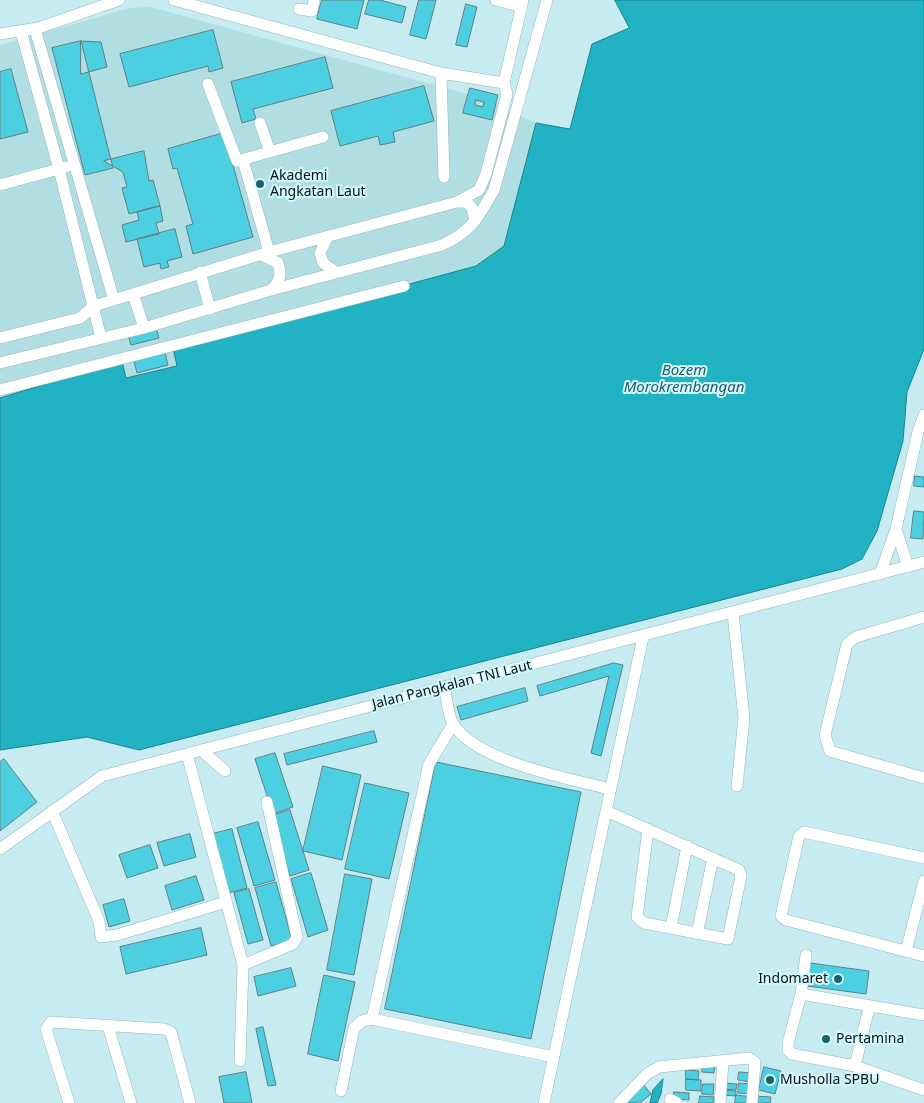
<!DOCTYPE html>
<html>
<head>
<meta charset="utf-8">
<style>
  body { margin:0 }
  canvas { display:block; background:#c6ebf0 }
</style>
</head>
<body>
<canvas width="924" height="1103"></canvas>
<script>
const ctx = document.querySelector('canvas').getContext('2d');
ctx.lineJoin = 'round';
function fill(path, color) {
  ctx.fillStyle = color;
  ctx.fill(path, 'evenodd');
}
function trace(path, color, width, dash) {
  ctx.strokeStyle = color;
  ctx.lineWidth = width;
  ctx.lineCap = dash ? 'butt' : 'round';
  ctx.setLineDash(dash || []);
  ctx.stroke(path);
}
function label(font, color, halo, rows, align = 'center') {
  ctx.font = font + ' "Noto Sans",sans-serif';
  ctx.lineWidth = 4;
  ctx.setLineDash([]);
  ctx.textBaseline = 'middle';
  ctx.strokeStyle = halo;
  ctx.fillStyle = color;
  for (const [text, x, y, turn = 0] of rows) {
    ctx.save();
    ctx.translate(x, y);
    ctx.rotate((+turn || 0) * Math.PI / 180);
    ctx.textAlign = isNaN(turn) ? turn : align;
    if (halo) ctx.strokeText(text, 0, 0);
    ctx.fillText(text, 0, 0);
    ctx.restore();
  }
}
fill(new Path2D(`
  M151 7 485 99 536 123 504 246 476 266 173 349 177 366 126 378 122 361 0 398V45L130 8Z`), '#b0dee3');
const water = new Path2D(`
  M615 0H924V349L907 392 903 441 877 531 862 559 842 569 139 750 87 737 0 750V398L122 361 126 378 177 366 173 348 476 266 504 246 536 123 570 129 592 44 629 28Z
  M663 1079 661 1094 657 1103H650L653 1090Z`);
fill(water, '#21b3c3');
trace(water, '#19838f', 1);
const building = new Path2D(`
  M322 0H364L357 29 317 19Z
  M369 0H380L406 7 402 23 365 14Z
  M419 0H436L426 39 410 35Z
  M466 4 477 7 467 47 456 45Z
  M213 30 223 68 209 72 208 66 129 87 120 54Z
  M81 41 113 168 85 175 52 48Z
  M81 41 101 42 107 67 81 74Z
  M325 57 333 88 253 109 256 119 242 123 231 82Z
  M11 69 28 132 0 139V72Z
  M424 86 434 121 393 132 395 142 380 145 378 136 340 146 331 111Z
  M470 88 498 95 492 120 463 113ZM476 100 484 102 483 107 475 105Z
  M224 133 253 237 193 254 186 226 193 224 177 168 173 169 168 149Z
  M144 151 149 181 153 180 160 206 129 214 122 188 127 187 123 172 104 161Z
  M160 206 163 221 156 223 159 234 126 242 122 225 139 220 137 212Z
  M175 229 182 257 167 261 169 267 161 269 160 263 144 267 137 239Z
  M156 327 159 338 131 345 128 335Z
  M164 349 168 365 137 373 133 357Z
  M915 476 924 477V487L914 486Z
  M914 511 924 512 923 539 911 538Z
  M614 663 623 665 601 756 591 753 609 676 540 696 537 686Z
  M525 688 528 701 461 720 457 707Z
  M374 731 377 742 287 765 284 754Z
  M275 753 293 807 273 814 255 759Z
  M4 759 37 802 0 831V762Z
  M436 762 581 792 531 1039 385 1009Z
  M323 766 361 775 342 860 303 851Z
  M365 783 409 793 389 879 345 869Z
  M290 810 309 870 290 876 271 816Z
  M258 822 275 880 254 886 237 828Z
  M232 829 247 888 228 893 212 834Z
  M190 834 196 857 164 866 157 843Z
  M150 845 158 868 127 878 119 855Z
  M311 873 328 930 308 937 291 879Z
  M345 874 372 879 354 975 327 970Z
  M196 876 204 900 172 910 165 886Z
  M276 882 292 940 271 946 255 888Z
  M249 889 263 940 248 944 234 893Z
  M124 899 130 921 109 927 103 905Z
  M201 928 207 955 126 974 120 947Z
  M810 963 869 971 866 994 807 986Z
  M291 968 296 986 258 996 254 977Z
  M324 975 355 982 338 1061 308 1054Z
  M263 1027 276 1085 268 1086 256 1029Z
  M703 1064 715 1065 714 1073 702 1072Z
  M764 1067 781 1071 775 1094 759 1090Z
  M686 1070 699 1071 698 1080 686 1079Z
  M246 1072 252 1103H224L219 1077Z
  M739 1072 752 1073 751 1082 738 1080Z
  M686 1079 701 1080V1091L686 1090Z
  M724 1083 737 1084 736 1090 723 1089Z
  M739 1083 750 1084 749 1094 738 1093Z
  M643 1084 651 1094 640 1103H621Z
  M703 1084H714L713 1095 702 1094Z
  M722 1090 736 1091V1096L722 1095Z
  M674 1092 689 1093V1100L674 1099Z
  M736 1095 752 1097 751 1103H735Z
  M700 1096 714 1097 713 1103H699Z
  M754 1096 771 1097 770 1103H753Z`);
fill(building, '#4cd0e1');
trace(building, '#5e7f84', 1);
const minor = new Path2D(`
  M174 0 441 73 504 83
  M496 0 522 7
  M299 9 312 11 314 0
  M35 29 114 300
  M21 31 59 169 101 338
  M0 34 38 28 119 0
  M441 73 444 177
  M208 84 237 161 323 137
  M260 123 270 152
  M243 160 269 252
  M0 185 66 167
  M457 202H467L472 208 475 221
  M328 236 320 253 323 263 336 272
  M262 255 278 263C282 275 280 281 271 290
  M200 272 210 309
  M133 294 144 328
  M0 338 80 318 94 306 269 252 457 202 479 190 486 174 507 94 504 83 523 0
  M0 363 144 328 271 290 442 245C472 231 478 218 494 190L547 0
  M0 390 404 286
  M896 529 908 567
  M880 574 896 529 918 432 924 415
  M733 613 744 718 737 786
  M924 617 856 637 847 644 825 735 830 751 924 778
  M444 687C447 698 448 715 453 724 477 762 568 778 609 789
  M201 750 225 771
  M187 754 243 965 240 1061
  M52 811 99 921 101 937 117 935 226 902
  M606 811 739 870 741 876 728 939 644 923 637 917 648 829
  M0 849 102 776 924 562
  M924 858 804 832 799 836 781 916 786 920 924 956
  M671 928 687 846
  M697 934 713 858
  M906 951 924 881
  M806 955 801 994 924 1015
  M243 965 293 944 297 937 267 802
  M801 994 788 1043V1050L792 1054 855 1066 924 1090
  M372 1019 429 764 453 724
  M108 1026 131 1103
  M855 1066 869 1008
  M341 1091 354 1028 362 1021 372 1019 554 1057
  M670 1099 677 1103
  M69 1103 46 1029 51 1022 164 1029 171 1032 190 1103
  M544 1103 643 637
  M619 1103 647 1074 659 1067 749 1058 755 1062 752 1103
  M720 1103 723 1062`);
trace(minor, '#93b6bb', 12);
trace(minor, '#fff', 11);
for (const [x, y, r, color] of [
  [260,184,5,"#17646d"],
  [838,979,5,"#17646d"],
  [826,1039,5,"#17646d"],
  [770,1080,5,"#17646d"]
]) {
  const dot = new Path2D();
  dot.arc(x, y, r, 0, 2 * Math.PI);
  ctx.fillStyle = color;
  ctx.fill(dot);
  trace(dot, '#d3f8fd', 2);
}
label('14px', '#061315', '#d3f8fd', [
  ["Akademi",270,176],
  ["Angkatan Laut",270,192],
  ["Indomaret",828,979,"right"],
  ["Pertamina",836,1039],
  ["Musholla SPBU",780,1080]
], 'left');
label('14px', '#061315', '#d3f8fd', [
  ["Jalan Pangkalan TNI Laut",452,685,-14]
]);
label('italic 15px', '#245b62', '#d3f8fd', [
  ["Bozem",684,371],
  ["Morokrembangan",684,388]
]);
</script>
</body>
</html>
